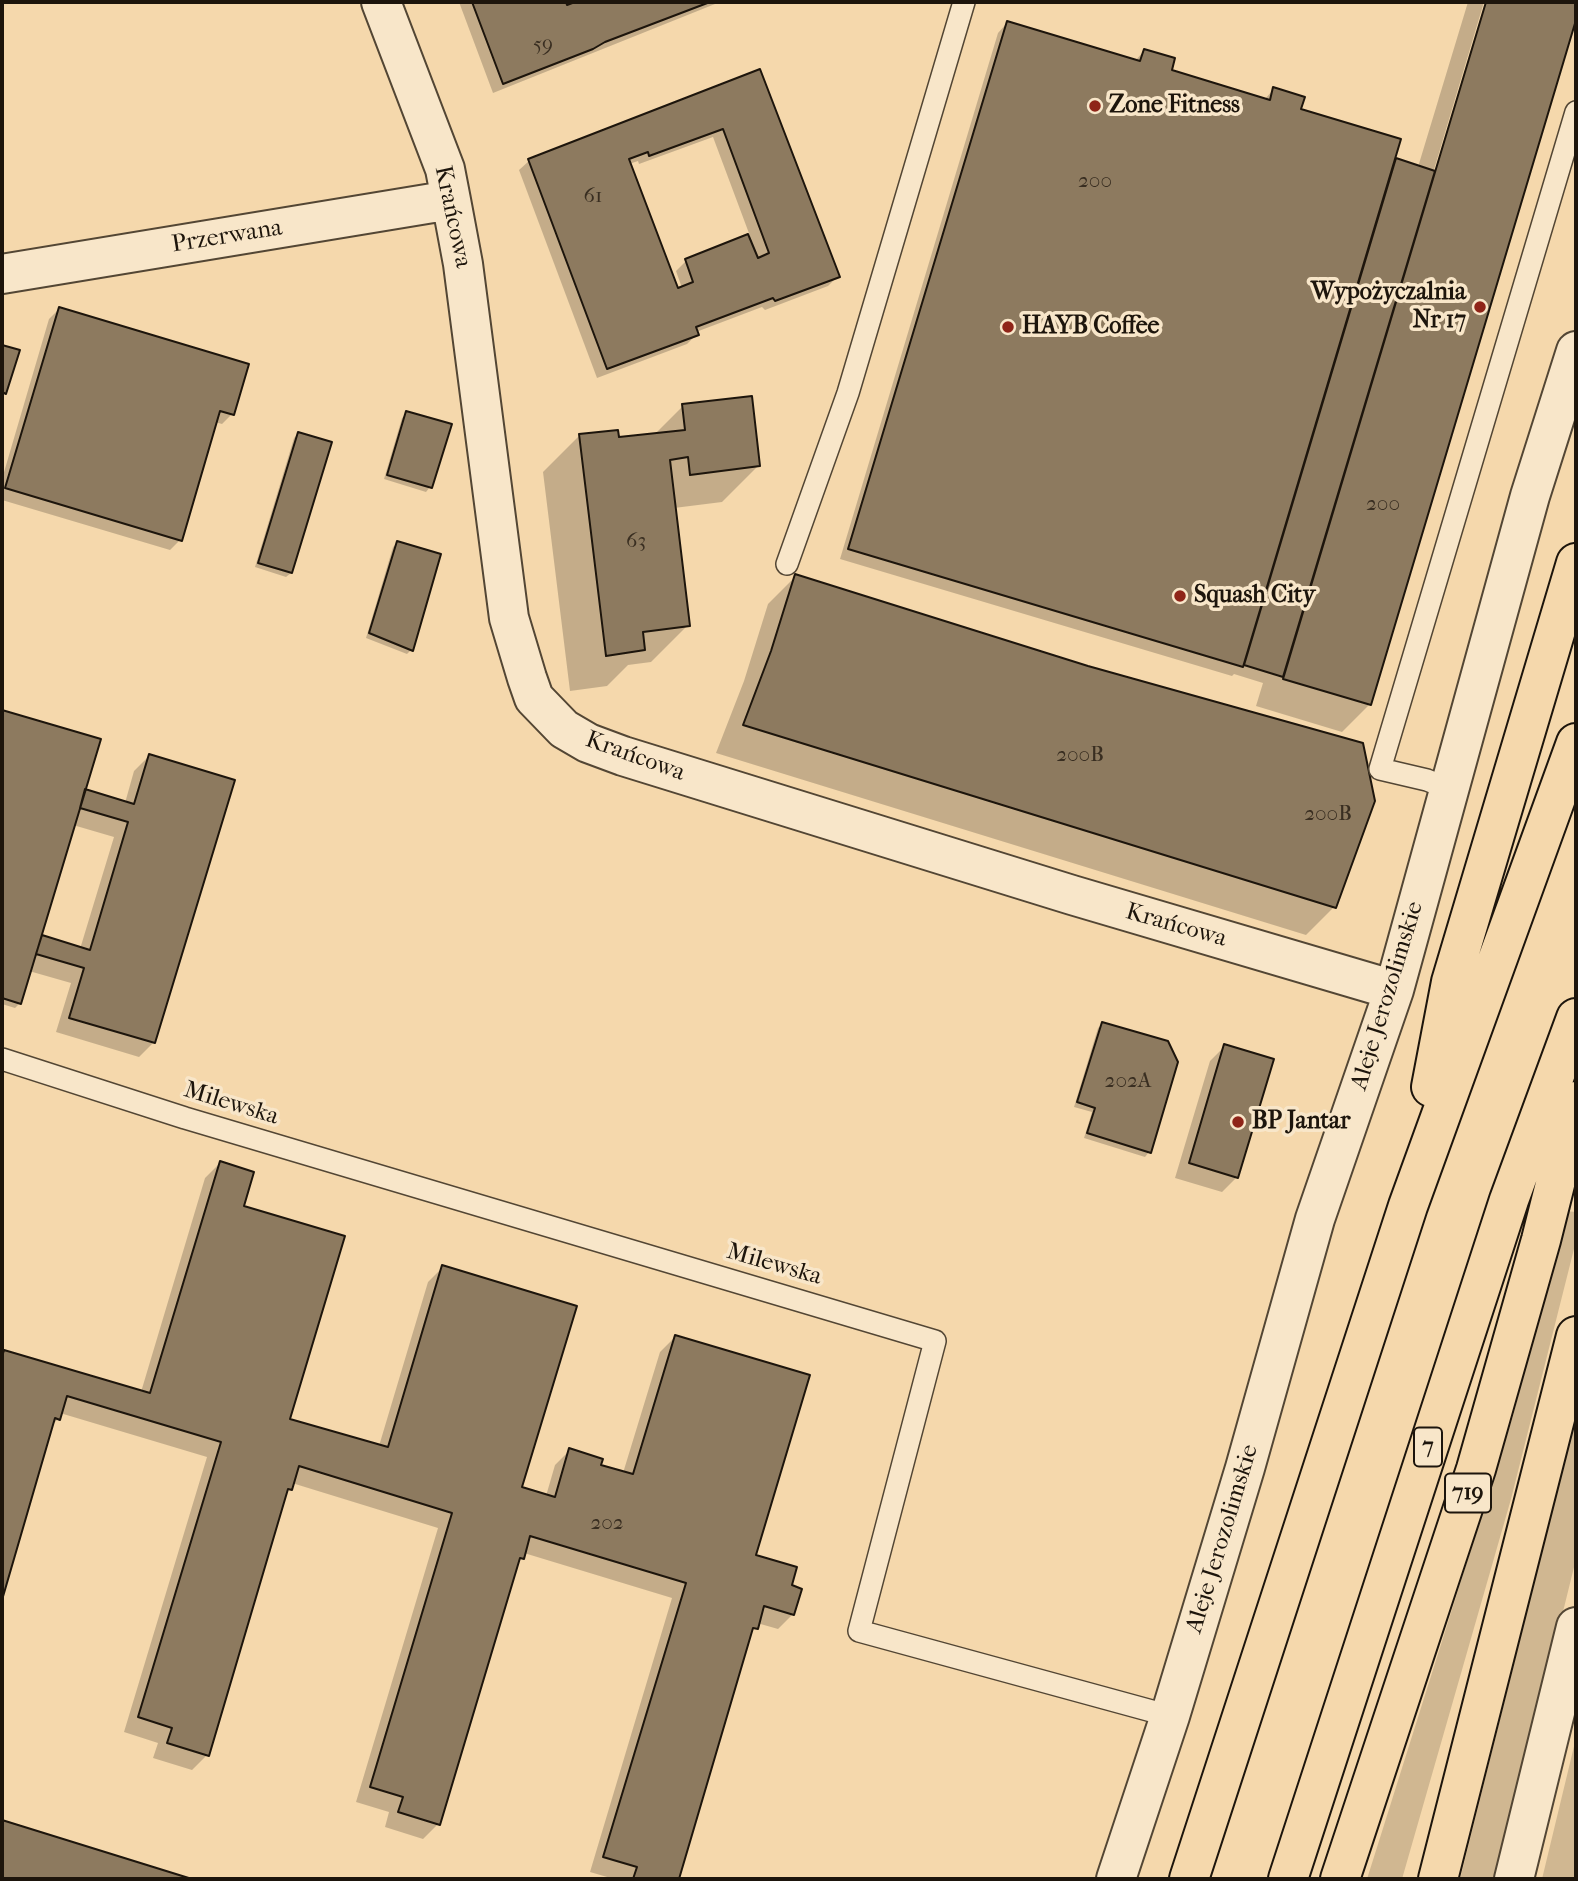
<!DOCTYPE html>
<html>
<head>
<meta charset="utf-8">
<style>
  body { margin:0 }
  #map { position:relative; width:1578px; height:1881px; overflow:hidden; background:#f5d8ac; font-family:"IM FELL French Canon",serif }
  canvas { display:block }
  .frame { position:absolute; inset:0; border:4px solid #1d150c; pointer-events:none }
</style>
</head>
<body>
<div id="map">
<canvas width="1578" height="1881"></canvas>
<div class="frame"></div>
</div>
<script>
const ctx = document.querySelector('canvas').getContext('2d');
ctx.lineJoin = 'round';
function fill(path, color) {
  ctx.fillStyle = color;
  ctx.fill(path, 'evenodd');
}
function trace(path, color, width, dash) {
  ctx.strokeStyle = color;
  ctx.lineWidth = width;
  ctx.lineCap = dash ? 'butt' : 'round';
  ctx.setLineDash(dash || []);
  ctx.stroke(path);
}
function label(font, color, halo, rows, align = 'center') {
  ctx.font = font + ' "IM FELL French Canon",serif';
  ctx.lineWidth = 7;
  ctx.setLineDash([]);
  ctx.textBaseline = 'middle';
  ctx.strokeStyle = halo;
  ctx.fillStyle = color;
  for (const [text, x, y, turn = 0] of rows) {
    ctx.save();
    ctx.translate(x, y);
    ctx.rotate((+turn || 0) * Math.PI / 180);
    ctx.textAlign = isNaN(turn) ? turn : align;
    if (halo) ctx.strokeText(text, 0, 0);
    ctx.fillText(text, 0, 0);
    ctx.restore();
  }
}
fill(new Path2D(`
  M1565 1211 1576 1212V1241L1511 1499 1402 1879H1367L1513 1416Z
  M1576 1416V1559L1497 1879H1460Z
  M1576 1738V1879H1542Z`), '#d0b791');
fill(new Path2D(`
  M459 2H564L566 7 574 4V2H720L493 93Z
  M1468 2H1484L1433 173H1436L1488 2H1576V14L1370 704 1342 732 1256 706 1263 683 1234 674 1232 676 840 559 998 33 1007 23 1135 61 1144 51 1169 71 1264 100 1274 89 1299 110 1393 159 1418 167Z
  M759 71 838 276 828 286 765 310 762 307 696 332 697 334 687 344 597 378 519 170 529 161ZM713 137 750 236 686 261 676 271 682 288 677 290 629 164 638 161 639 164Z
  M59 309 232 414 222 424 215 422 180 540 170 550 2 500V479L49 319Z
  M683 406 759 465 722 502 674 508 688 625 651 662 628 665 607 686 570 691 543 472 580 435 617 439 654 435Z
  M407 413 430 487 426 492 384 479 402 418Z
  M298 434 291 573 286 577 255 567 294 438Z
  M398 543 411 650 407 654 366 638 393 547Z
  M796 576 1334 907 1306 935 716 753 744 681 768 604Z
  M2 711 98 740 83 790 125 803 134 771 149 756 154 1042 139 1057 56 1032 71 983 29 971 20 1003 15 1008 2 1004ZM73 825 114 837 80 949 40 936Z
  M1103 1024 1149 1152 1145 1157 1084 1138 1092 1112 1074 1107 1098 1028Z
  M1225 1046 1237 1177 1222 1192 1175 1178 1210 1061Z
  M220 1163 242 1207 288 1420 379 1446 428 1282 443 1267 520 1489 546 1496 555 1465 570 1450 599 1466 623 1473 660 1352 675 1337 753 1556 789 1586 793 1614 778 1629 757 1623 749 1635 677 1879H614L590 1872 672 1598 524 1553 517 1563 438 1824 423 1839 385 1827 389 1812 356 1802 438 1528 292 1483 284 1495 207 1755 192 1770 153 1758 158 1743 124 1732 207 1457 60 1413 58 1419 51 1426 2 1594V1354L4 1352 141 1392 205 1178Z
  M2 1822 186 1879H2Z`), '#0003');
const building = new Path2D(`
  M472 2H566L567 5 575 2H710L605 42 593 49 503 84Z
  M1486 2H1576V20L1371 705 1283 679Z
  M1007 21 1140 61 1144 49 1175 58 1172 70 1270 100 1273 87 1305 97 1301 109 1401 139 1243 667 848 549Z
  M760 69 840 277 775 301 773 298 696 327 699 335 607 369 528 159ZM723 129 769 253 758 258 748 234 685 259 693 282 678 288 629 159 648 152 649 156Z
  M1396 158 1435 171 1283 677 1244 665Z
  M59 307 249 364 234 415 220 411 182 541 5 488Z
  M2 345 20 350 6 394 2 392Z
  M752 396 760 466 690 475 688 457 670 460 690 626 643 632 645 650 606 656 579 434 618 430 619 437 685 430 682 404Z
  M406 411 452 424 432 488 387 475Z
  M298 432 332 442 292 573 258 563Z
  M397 541 441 554 413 651 369 633Z
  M795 574 1088 666 1363 743 1375 801 1336 908 743 725 771 651Z
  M2 710 101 739 21 1004 2 998Z
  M149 754 235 780 155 1043 69 1018 84 968 36 954 42 935 90 950 128 822 80 808 85 789 134 804Z
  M1102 1022 1168 1041 1178 1062 1151 1153 1087 1133 1095 1108 1077 1102Z
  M1224 1044 1274 1059 1238 1178 1189 1163Z
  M220 1161 254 1172 244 1206 345 1236 290 1419 388 1447 442 1265 577 1306 522 1487 555 1497 569 1448 603 1459 601 1465 633 1474 675 1335 810 1375 756 1555 797 1567 792 1585 802 1589 794 1615 764 1606 758 1629 753 1628 679 1879H633L637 1867 603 1857 686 1583 530 1536 524 1559 520 1558 440 1825 398 1812 403 1797 370 1787 452 1513 299 1466 292 1490 288 1489 209 1756 167 1743 172 1728 138 1717 221 1442 67 1396 60 1420 55 1418 2 1600V1357L4 1350 150 1393Z
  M2 1820 192 1879H2Z`);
fill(building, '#8d7a5f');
trace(building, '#1d150c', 2);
const lane = new Path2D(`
  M787 564 848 393 964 2
  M1449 789 1427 780 1380 769 1576 112
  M2 1059 185 1118 935 1341 859 1631 1170 1716`);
const street = new Path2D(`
  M381 2 445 169 451 200 463 264 509 618 527 678 534 698 564 729 588 743 623 756 1072 895 1394 990
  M2 274 451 200
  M1116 1879 1170 1716 1245 1468 1315 1219 1394 990 1530 496 1576 351
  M1514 1879 1576 1627`);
const primary = new Path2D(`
  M1431 1087 1451 982 1576 563
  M1189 1879 1408 1206 1576 743
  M1288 1879 1509 1200 1576 1018
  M1340 1879 1476 1469 1541 1240 1576 1101
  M1438 1879 1576 1336`);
trace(lane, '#534634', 24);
trace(street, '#534634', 42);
trace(primary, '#1d150c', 42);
trace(lane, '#f8e6c9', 21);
trace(street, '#f8e6c9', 38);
trace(primary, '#f5d8ac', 38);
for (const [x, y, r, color] of [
  [1095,106,7,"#8f2418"],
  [1480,307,7,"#8f2418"],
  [1008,327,7,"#8f2418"],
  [1180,596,7,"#8f2418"],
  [1238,1122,7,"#8f2418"]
]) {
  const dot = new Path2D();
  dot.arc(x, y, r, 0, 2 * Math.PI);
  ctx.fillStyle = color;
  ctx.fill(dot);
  trace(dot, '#f8e6c9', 2.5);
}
label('21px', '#392e21', null, [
  ["59",543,46],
  ["200",1095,182],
  ["61",593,197],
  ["200",1383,505],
  ["63",636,542],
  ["200B",1080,756],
  ["200B",1328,815],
  ["202A",1128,1082],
  ["202",607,1524]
]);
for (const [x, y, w] of [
  [1428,1447,28],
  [1468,1493,46]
]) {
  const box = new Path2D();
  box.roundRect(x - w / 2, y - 19.5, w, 39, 5);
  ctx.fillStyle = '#f8e6c9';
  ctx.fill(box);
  trace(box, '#1d150c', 2);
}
label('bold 23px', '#1d150c', null, [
  ["7",1428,1447],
  ["719",1468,1493]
]);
label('bold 24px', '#1d150c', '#f8e6c9', [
  ["Zone Fitness",1109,106],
  ["Wypożyczalnia",1466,293,"right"],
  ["Nr 17",1466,321,"right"],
  ["HAYB Coffee",1022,327],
  ["Squash City",1194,596],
  ["BP Jantar",1252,1122]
], 'left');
label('24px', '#1d150c', '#f8e6c9', [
  ["Krańcowa",452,217,78],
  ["Przerwana",227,237,-9],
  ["Krańcowa",635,757,20],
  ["Krańcowa",1176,926,16],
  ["Aleje Jerozolimskie",1388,996,-73],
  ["Milewska",231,1104,17],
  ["Milewska",774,1265,16],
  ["Aleje Jerozolimskie",1223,1539,-73]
]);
</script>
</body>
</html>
